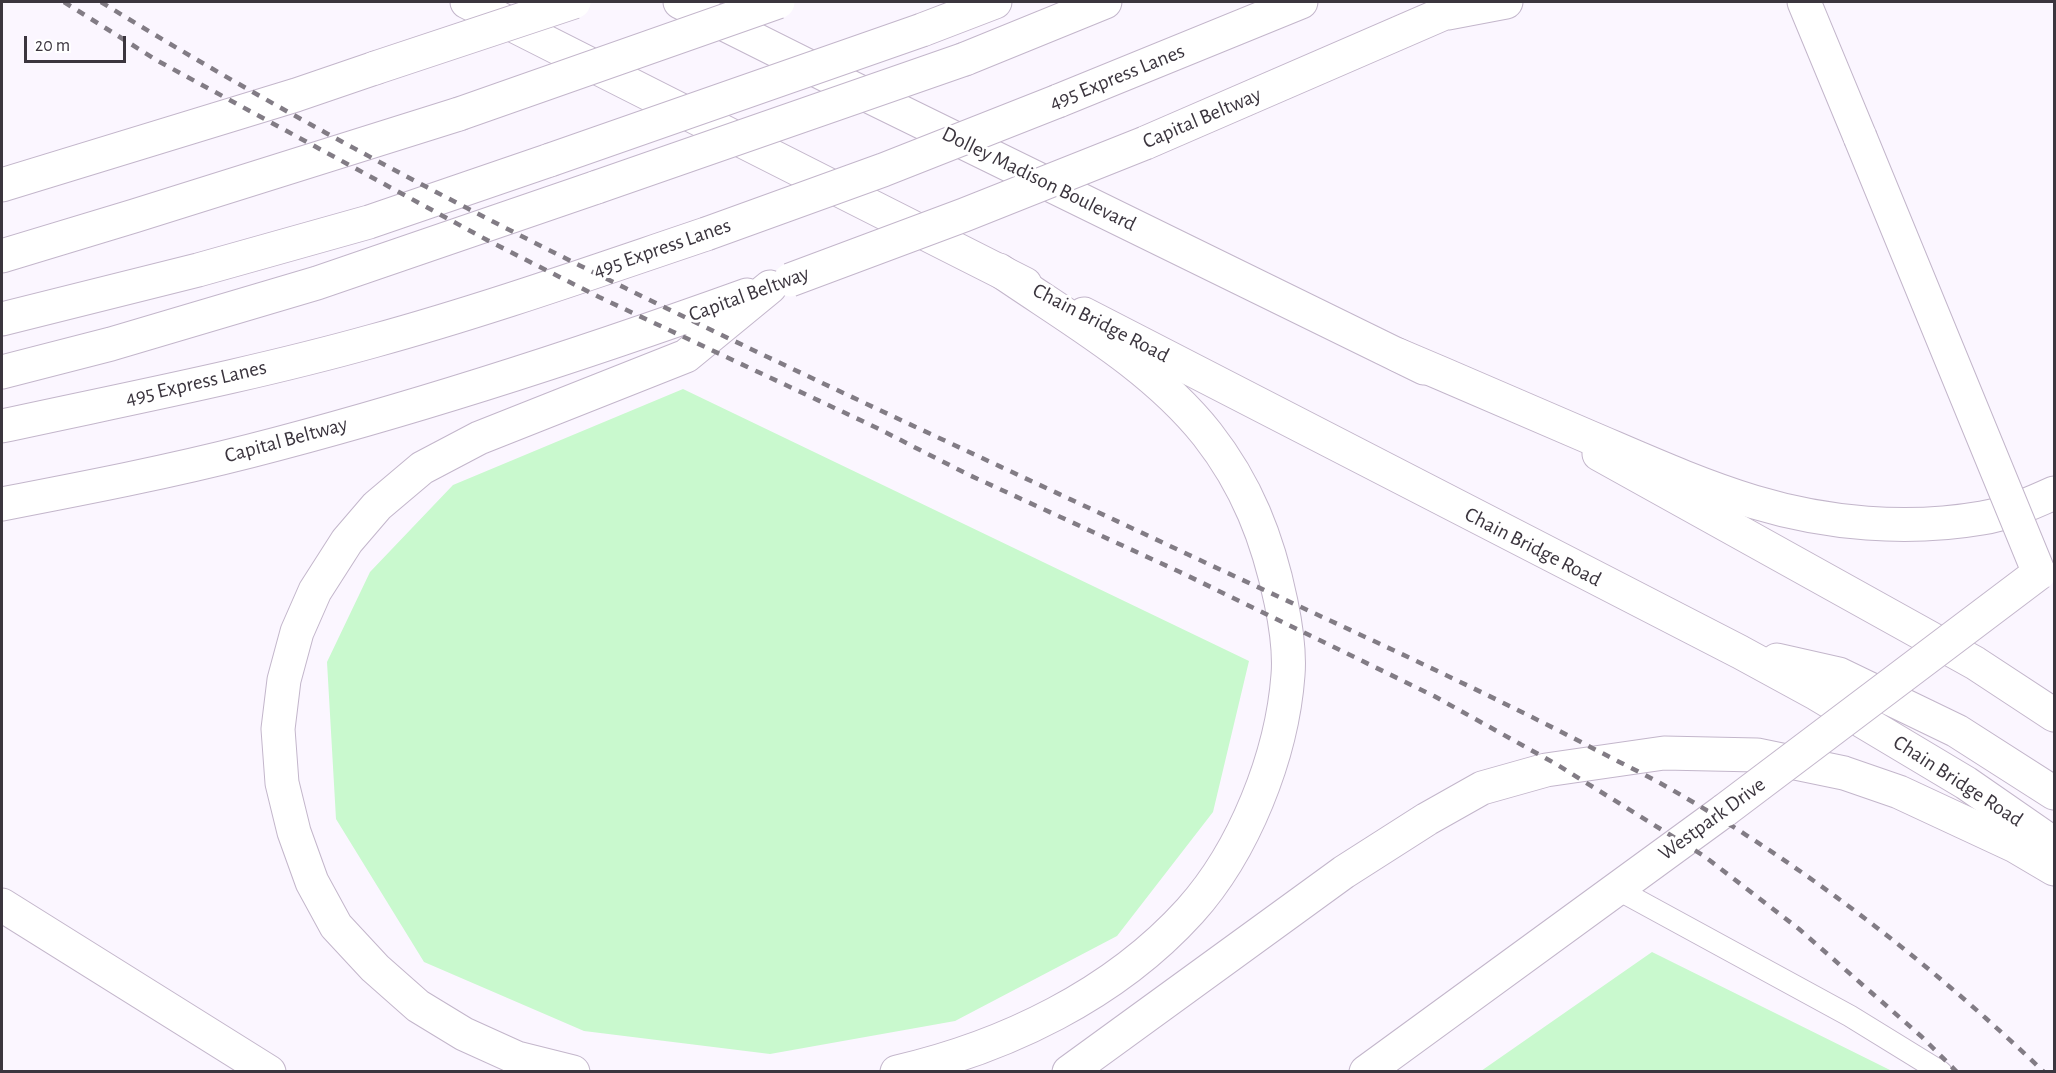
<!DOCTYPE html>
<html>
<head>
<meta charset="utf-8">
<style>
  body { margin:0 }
  #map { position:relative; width:2056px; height:1073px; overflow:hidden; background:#fbf6ff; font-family:"Alegreya Sans",sans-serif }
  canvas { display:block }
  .frame { position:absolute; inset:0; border:3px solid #3b353e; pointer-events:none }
  .scale { position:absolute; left:24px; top:36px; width:102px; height:27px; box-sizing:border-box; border:3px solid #3b353e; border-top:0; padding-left:8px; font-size:18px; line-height:21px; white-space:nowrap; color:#3b353e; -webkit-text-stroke:4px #fff; paint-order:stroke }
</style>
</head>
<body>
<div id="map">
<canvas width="2056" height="1073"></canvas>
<div class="frame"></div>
<div class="scale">20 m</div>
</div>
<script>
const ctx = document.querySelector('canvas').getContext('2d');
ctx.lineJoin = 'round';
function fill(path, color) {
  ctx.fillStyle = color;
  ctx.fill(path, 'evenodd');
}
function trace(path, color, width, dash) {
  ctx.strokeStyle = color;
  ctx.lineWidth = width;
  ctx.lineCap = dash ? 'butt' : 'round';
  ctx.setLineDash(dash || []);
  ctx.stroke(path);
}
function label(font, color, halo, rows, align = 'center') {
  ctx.font = font + ' "Alegreya Sans",sans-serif';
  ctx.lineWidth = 6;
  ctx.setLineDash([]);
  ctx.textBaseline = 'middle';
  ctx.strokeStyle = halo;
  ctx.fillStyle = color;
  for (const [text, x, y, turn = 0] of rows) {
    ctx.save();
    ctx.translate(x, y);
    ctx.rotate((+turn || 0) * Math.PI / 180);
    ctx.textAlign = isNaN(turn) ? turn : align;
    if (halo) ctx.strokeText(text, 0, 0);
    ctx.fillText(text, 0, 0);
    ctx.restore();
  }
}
fill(new Path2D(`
  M683 389 1249 661 1213 812 1117 936 955 1021 770 1054 584 1031 424 962 336 819 327 662 370 572 453 485Z
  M1652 952 1892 1071H1481Z`), '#c9f9ce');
const service = new Path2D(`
  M1617 889 1850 1016 1941 1072`);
const tertiary = new Path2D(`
  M1366 1072 1725 810`);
const primary = new Path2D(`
  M467 2 1025 284
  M680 2 840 82 1424 368
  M1084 314 1740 652 1817 694 1966 783 2054 844
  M1599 454 1975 663 2054 715
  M1777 660 1839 674 1957 731 2054 793`);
const motorway = new Path2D(`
  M1804 2 1860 137
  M1448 13 1506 2
  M922 30 995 2
  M965 59 1105 2
  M1058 101 1301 2
  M1145 143 1470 2
  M2 185 296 95 375 68
  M2 256 134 216 459 114
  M2 319 198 270 369 222 550 160
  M1398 355C1462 382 1526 410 1589 437 1643 460 1698 485 1754 502 1827 524 1907 531 1982 518 2007 514 2032 503 2054 493
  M2 372 111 344 317 283 597 187
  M2 426C126 399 251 375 373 341 486 310 596 271 706 234
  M2 504C85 488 168 472 250 451 418 408 583 354 747 295
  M2 905 269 1072
  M573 1072 517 1058 464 1034 418 1006 375 968 336 926 312 882 294 832 282 783 278 729 284 680 297 632 315 591 347 541 377 506 422 468 479 438 686 356 770 287
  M897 1072C1005 1047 1114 995 1190 911 1244 851 1282 756 1288 675 1290 651 1286 626 1281 602 1268 539 1247 485 1207 434 1152 365 1070 319 999 270
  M1069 1072 1344 872 1427 819 1482 788 1546 770 1664 753 1757 755 1844 773 1899 792 2015 846 2054 869`);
trace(service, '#c3b6cb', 23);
trace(tertiary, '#c3b6cb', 35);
trace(primary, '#c3b6cb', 35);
trace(motorway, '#c3b6cb', 35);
trace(service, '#fff', 21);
trace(tertiary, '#fff', 33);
trace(primary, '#fff', 33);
trace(motorway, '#fff', 33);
trace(new Path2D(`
  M64 2 158 61 487 240 599 297 877 428 967 474 1180 572 1434 696 1556 764 1704 856 1799 929 1922 1037 1957 1072
  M101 2C447 216 820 381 1187 554 1319 616 1451 675 1581 742 1607 756 1634 769 1660 783 1800 862 1928 961 2044 1072`), '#827c85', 4.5, [8, 8]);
const tertiaryBridge = new Path2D(`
  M1725 810 2039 573`);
const motorwayBridge = new Path2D(`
  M375 68 574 2
  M459 114 778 2
  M1860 137 2039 573
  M550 160 922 30
  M597 187 965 59
  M706 234 883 170 1058 101
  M790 280 964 215 1145 143`);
trace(tertiaryBridge, '#c3b6cb', 35, []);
trace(motorwayBridge, '#c3b6cb', 35, []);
trace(tertiaryBridge, '#fff', 33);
trace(motorwayBridge, '#fff', 33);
label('21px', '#3b353e', '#fff', [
  ["495 Express Lanes",1117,77,-22],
  ["Capital Beltway",1202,118,-23],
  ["Dolley Madison Boulevard",1039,179,26],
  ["495 Express Lanes",662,248,-19],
  ["Capital Beltway",749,294,-20],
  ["Chain Bridge Road",1101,323,27],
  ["495 Express Lanes",196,383,-13],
  ["Capital Beltway",286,440,-15],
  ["Chain Bridge Road",1533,547,27],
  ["Chain Bridge Road",1958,781,33],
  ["Westpark Drive",1712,819,-36]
]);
</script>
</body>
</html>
